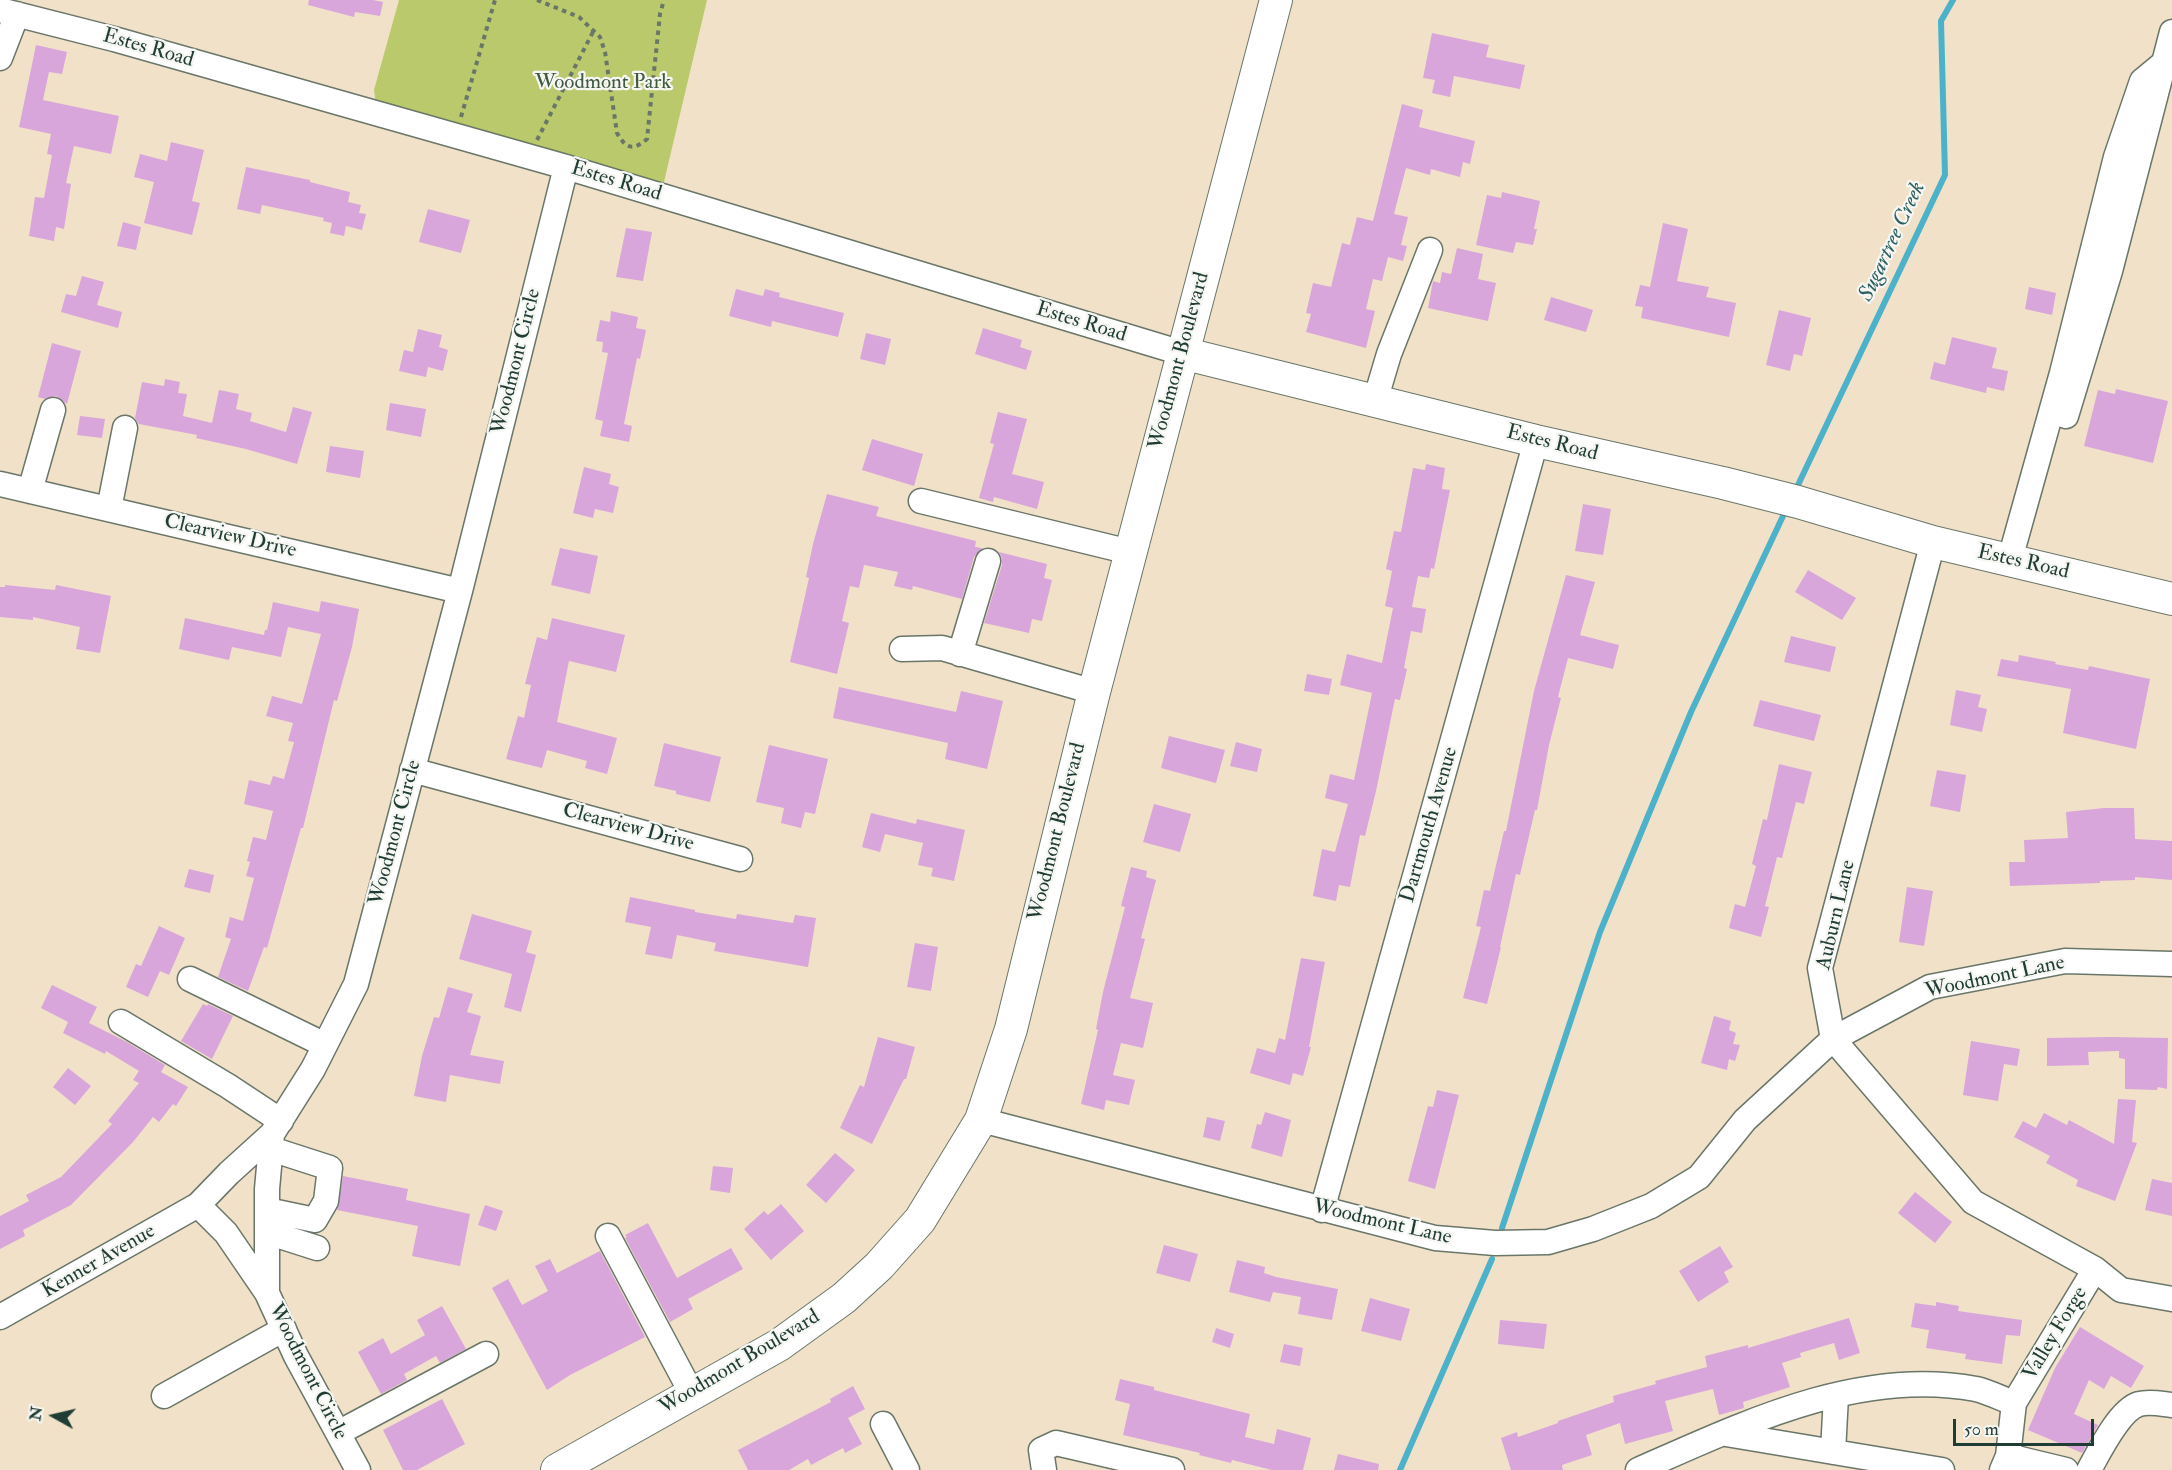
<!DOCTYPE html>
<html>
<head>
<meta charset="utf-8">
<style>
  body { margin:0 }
  #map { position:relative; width:2172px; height:1470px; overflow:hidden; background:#f2e1c9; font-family:"IM FELL Double Pica",serif }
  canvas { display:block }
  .north { position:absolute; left:24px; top:1386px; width:60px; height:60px; -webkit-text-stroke:4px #f6f6f2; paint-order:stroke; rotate:278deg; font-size:16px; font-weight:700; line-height:24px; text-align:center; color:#1f3d34 }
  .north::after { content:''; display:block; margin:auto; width:21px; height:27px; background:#1f3d34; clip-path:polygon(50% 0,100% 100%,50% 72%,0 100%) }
  .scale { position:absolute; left:1953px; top:1419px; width:141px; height:27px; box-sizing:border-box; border:3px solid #1f3d34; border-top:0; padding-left:8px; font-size:18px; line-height:21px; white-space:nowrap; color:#1f3d34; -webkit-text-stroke:4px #f6f6f2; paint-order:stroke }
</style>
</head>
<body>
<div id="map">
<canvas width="2172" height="1470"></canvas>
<div class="north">N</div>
<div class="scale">50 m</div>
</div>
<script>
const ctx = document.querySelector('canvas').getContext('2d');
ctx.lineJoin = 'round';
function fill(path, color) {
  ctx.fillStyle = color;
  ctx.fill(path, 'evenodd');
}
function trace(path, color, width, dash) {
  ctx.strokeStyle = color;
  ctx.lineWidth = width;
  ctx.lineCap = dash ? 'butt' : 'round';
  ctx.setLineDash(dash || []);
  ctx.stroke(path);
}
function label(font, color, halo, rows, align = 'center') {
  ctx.font = font + ' "IM FELL Double Pica",serif';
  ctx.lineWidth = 4.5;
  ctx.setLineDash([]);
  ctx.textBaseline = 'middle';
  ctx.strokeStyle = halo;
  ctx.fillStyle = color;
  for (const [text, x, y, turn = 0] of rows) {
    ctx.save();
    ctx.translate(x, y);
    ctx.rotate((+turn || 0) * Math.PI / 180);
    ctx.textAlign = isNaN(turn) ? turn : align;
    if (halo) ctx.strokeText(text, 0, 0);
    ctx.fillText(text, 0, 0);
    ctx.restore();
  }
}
fill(new Path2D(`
  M399 0H707L663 186 376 104 374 90Z`), '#b9c96b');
trace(new Path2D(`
  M1798 485 1945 175 1941 21 1953 0
  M1502 1228 1600 932 1691 712 1783 516
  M1400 1470 1492 1259`), '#4bb2ca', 6);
fill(new Path2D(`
  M309 0H373L383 2 380 16 355 12 354 17 308 5Z
  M1432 33 1489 45 1486 57 1525 65 1520 89 1454 76 1450 97 1432 93 1435 80 1423 78Z
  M36 45 67 52 62 74 49 72 43 100 119 116 111 154 74 146 66 183 71 184 64 229 56 227 54 241 29 236 35 197 44 198 52 155 47 154 51 134 19 127Z
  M1402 104 1423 110 1419 127 1475 141 1470 164 1463 162 1460 177 1431 169 1430 175 1406 168 1394 214 1408 217 1401 245 1407 246 1403 261 1388 257 1382 281 1373 279 1366 309 1375 311 1366 348 1306 332 1311 314 1306 313 1313 283 1331 287 1342 243 1350 245 1357 217 1373 221Z
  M171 142 204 150 192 201 200 203 192 235 144 223 154 182 134 177 140 154 167 161Z
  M246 167 310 180V182L350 192 348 202 361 205 359 213 366 214 362 230 346 226 344 236 330 233 332 223 323 221 324 218 262 205 260 214 237 209Z
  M1502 192 1540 201 1534 229H1537L1533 245 1516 242 1513 253 1476 245 1487 195 1501 198Z
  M428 209 470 220 461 253 419 242Z
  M123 222 141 227 136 250 117 246Z
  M1663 223 1688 229 1677 281 1709 287 1706 297 1736 303 1729 337 1641 318 1643 307 1635 306 1640 285 1650 287Z
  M626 228 652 232 643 281 616 277Z
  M1457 248 1483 254 1478 279 1496 283 1488 321 1428 308 1433 281 1440 283 1442 272 1451 274Z
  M82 276 104 282 97 305 122 312 118 328 61 312 66 294 76 296Z
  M2029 287 2056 293 2052 315 2025 309Z
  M736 289 763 296 765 289 780 293 779 297 844 313 838 337 772 321 771 327 729 316Z
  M1551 297 1593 310 1586 332 1544 320Z
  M1779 310 1811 318 1802 356 1794 354 1790 371 1766 365Z
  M611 311 638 317 636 328 646 330 640 359 637 358 624 424 632 426 629 442 600 436 603 421 595 419 608 353 602 352 603 342 596 341 600 320 610 322Z
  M983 328 1022 340 1020 347 1032 351 1026 370 975 354Z
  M418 329 442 335 439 347 448 350 443 371 428 367 426 377 399 371 404 350 413 352Z
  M866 333 891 339 885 365 860 359Z
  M1952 337 1997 348 1992 368 2008 371 2004 391 1987 387 1986 393 1930 379 1934 362 1945 365Z
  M52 343 81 351 67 404 56 396 45 399 38 397Z
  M165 379 180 382 178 393 187 394 183 416 212 423 219 390 239 394 236 409 252 413 250 421 286 432 293 407 312 412 297 464 246 449 196 438 197 435 139 424 135 418 142 382 164 386Z
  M2116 389 2168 401 2153 463 2084 446 2098 390 2115 394Z
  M390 403 426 409 421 437 386 430Z
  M998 412 1027 419 1012 474 1044 482 1037 509 994 497 993 502 979 498 994 444 990 443Z
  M80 416 105 419 102 438 77 435Z
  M872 439 923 454 914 486 862 470Z
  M330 446 364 451 360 478 326 472Z
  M1426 464 1445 468 1442 489 1450 490 1434 569 1431 568 1429 578 1418 576 1412 607 1426 609 1422 633 1411 631 1404 668 1407 669 1400 700 1395 699 1376 791 1365 836 1360 835 1350 887 1339 885 1336 901 1313 896 1322 849 1335 852 1348 804 1325 798 1330 774 1354 780 1372 693 1340 685 1347 654 1382 663 1393 608 1385 606 1392 571 1386 569 1394 531 1401 532 1413 468 1425 470Z
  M584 467 611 474 609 484 619 487 613 513 595 509 593 518 573 513Z
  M827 494 879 507 876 516 976 541 975 547 982 548 974 557 962 599 913 586 912 590 894 586 898 572 864 565 859 588 850 586 842 621 849 623 837 674 790 662 809 578 806 577 813 544Z
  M1583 504 1611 509 1603 555 1575 551Z
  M560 548 598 556 590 594 551 585Z
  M999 552 1047 564 1044 578 1052 580 1042 621 1032 619 1029 633 984 623 1002 565V558Z
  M1808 570 1856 598 1842 620 1795 592Z
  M1566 575 1595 582 1580 635 1619 645 1613 669 1568 658 1558 697 1561 698 1549 745 1537 810H1535L1520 875 1516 874 1500 947H1501L1487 1004 1463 998 1481 927 1476 926 1484 890 1490 891 1504 831H1506L1534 691Z
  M5 585 55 590 56 585 111 596 100 653 76 649 80 627 33 617V620L0 617V587H5Z
  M321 601 359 609 352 647 337 701 334 700 303 828H301L267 948 264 947 248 991 218 977 231 939 225 937 230 917 243 921 254 878 246 876 250 862 247 861 253 837 266 840 273 811 244 804 249 780 270 785 273 776 284 779 294 742 288 741 293 723 266 716 272 696 302 704 321 634 288 627 281 657 232 647 229 660 179 649 185 618 264 635 265 630H267L273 602 319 612Z
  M552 618 625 635 616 672 569 661 557 722 617 738 607 774 585 768 587 761 547 750 542 768 506 759 518 716 524 718 531 685 525 684 537 637 547 640Z
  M1791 636 1836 647 1830 672 1784 662Z
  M2019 655 2056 662 2055 664 2088 670 2089 666 2150 679 2136 749 2063 733 2071 689 1997 676 2001 659 2018 662Z
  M1307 674 1332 679 1329 695 1304 691Z
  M839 687 956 712 961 691 1003 701 987 769 945 759 948 743 833 718Z
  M1956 690 1981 695 1978 707 1987 709 1982 732 1950 725Z
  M1760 700 1821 715 1814 741 1753 726Z
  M1169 736 1225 750 1216 783 1161 768Z
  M1236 742 1262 749 1257 772 1230 766Z
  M664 743 721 757 710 802 676 794V791L654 786Z
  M769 745 828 759 815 814 805 812 801 828 781 823 784 808 756 802Z
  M1779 764 1812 772 1804 804 1796 802 1782 858 1777 857 1765 906 1769 907 1761 937 1729 928 1735 904 1745 907 1756 866 1752 864 1763 819 1767 820Z
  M1937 770 1966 775 1960 812 1930 806Z
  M1154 804 1191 814 1180 852 1143 842Z
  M2104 808H2134L2135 839 2172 841V880L2135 877V880L2100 881V883L2010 886 2009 862H2025L2024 840 2068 838 2066 812Z
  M871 813 916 824 917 819 965 830 954 881 931 876 933 868 918 865 923 843 885 834 880 852 862 847Z
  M1131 867 1147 871 1146 877 1156 880 1141 938 1145 939 1130 998 1153 1003 1143 1048 1121 1043 1113 1075 1135 1080 1129 1105 1106 1100 1104 1110 1081 1104 1098 1030 1096 1029 1103 992 1125 907 1121 906Z
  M189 869 214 875 210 893 184 887Z
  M1907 887 1933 891 1924 946 1899 942Z
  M630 897 695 910V912L736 919 737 914 793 923 795 915 816 918 808 967 714 951 716 943 677 935 672 959 645 954 651 927 625 922Z
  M472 914 532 931 526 952 536 955 521 1012 504 1007 512 974 459 959Z
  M159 926 185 938 169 975 160 971 148 997 126 987 136 964 141 966Z
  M915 943 938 947 931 991 907 987Z
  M1301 958 1325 962 1309 1047H1311L1303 1076 1293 1073 1290 1085 1250 1073 1257 1048 1275 1053 1279 1038 1285 1040Z
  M52 985 97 1007 89 1023 127 1042 165 1065 161 1072 188 1087 176 1106 173 1104 159 1122 153 1117 133 1142 71 1205 23 1230 25 1236 0 1249V1216L29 1201 26 1195 61 1177 112 1124 108 1121 139 1083 133 1080 139 1071 106 1051 105 1054 63 1033 68 1022 41 1008Z
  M448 987 473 994 467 1012 481 1016 470 1055 504 1061 500 1084 450 1075 446 1102 414 1096 422 1056 434 1017 439 1018Z
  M203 1004 207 1006 208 1004 233 1016 212 1059 181 1041Z
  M1714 1016 1731 1021 1729 1030 1736 1033 1733 1044 1740 1045 1735 1061 1729 1059 1727 1070 1701 1063Z
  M878 1037 915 1047 906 1079H904L872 1144 840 1128 860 1085 864 1087Z
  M2111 1037 2168 1038 2167 1089 2158 1087 2157 1090 2125 1089V1059L2119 1058V1051L2088 1052 2089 1065 2047 1066V1038Z
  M1971 1041 2020 1049 2017 1066 2004 1064 1998 1101 1963 1095Z
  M68 1068 91 1086 75 1105 53 1087Z
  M1437 1090 1459 1095 1435 1189 1408 1181 1428 1106 1433 1107Z
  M2118 1099 2136 1100 2132 1142 2137 1143 2115 1201 2076 1186 2078 1180 2046 1163 2050 1156 2014 1137 2023 1121 2036 1128 2044 1113 2067 1125 2069 1120 2114 1144Z
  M1265 1112 1291 1120 1282 1157 1251 1148 1257 1124 1261 1125Z
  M1207 1117 1225 1121 1220 1141 1203 1137Z
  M835 1153 855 1170 826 1203 806 1185Z
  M713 1166 733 1168 730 1193 710 1190Z
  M343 1176 408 1189 406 1200 470 1214 460 1266 412 1256 418 1226 337 1210Z
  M2152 1179 2172 1183V1216L2145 1210Z
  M1915 1192 1952 1222 1935 1243 1898 1213Z
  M781 1204 804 1231 771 1260 744 1229 764 1211 768 1215Z
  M485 1205 503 1211 496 1231 478 1225Z
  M648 1223 677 1278 731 1248 743 1269 688 1299 693 1309 670 1322 625 1238 627 1237 625 1235Z
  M1164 1245 1198 1254 1190 1282 1156 1273Z
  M1720 1246 1733 1267 1724 1272 1729 1282 1698 1302 1679 1271Z
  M600 1251 645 1337 570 1375 547 1390 492 1288 508 1279 522 1305 548 1291 535 1266 550 1259 557 1273Z
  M1237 1260 1265 1267 1264 1273 1276 1277 1338 1289 1332 1320 1298 1314 1301 1297 1273 1292 1270 1302 1229 1292Z
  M1370 1298 1410 1309 1401 1341 1361 1331Z
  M1936 1302 1959 1306 1958 1311 2022 1320 2020 1336 2006 1335 2002 1364 1965 1359 1966 1354 1926 1348 1929 1330 1911 1327 1915 1303 1936 1306Z
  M442 1306 466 1349 440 1363 436 1356 404 1374 407 1380 381 1394 358 1352 383 1338 391 1354 425 1335 417 1320Z
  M1849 1318 1860 1353 1839 1360 1834 1343 1800 1353 1801 1357 1782 1363 1790 1387 1743 1402 1744 1408 1719 1415 1713 1389 1665 1401 1673 1431 1625 1444 1620 1423 1586 1435 1592 1455 1562 1465 1563 1470H1511L1501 1438 1517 1432 1518 1437 1558 1423V1421L1614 1402 1613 1396 1656 1384 1655 1381 1707 1367 1705 1356 1748 1345V1348Z
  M1500 1320 1547 1324 1544 1349 1498 1344Z
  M2080 1327 2144 1366 2131 1388 2111 1376 2104 1389 2089 1380 2074 1414 2098 1425 2082 1453 2028 1430 2055 1368Z
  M1216 1328 1234 1334 1230 1348 1212 1342Z
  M1284 1344 1303 1348 1300 1366 1280 1362Z
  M1120 1379 1154 1387V1390L1250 1414 1245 1437 1274 1444 1277 1429 1311 1438 1303 1470H1272L1232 1460 1231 1463 1199 1455 1200 1453 1123 1435 1130 1404 1115 1400Z
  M853 1386 865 1409 848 1418 862 1444 845 1453 843 1448 811 1465 808 1459 789 1470H748L738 1450 831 1402 830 1399Z
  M442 1399 465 1444 417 1470H403L383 1430Z
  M1338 1454 1379 1464 1378 1470H1334Z`), '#d8a6db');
const minor = new Path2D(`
  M0 10 114 39 566 167 1182 353
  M0 58 17 14
  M1375 401 1389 354 1430 250
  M2066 416 2110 271 2172 32
  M0 484 460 591
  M30 491 53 410
  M921 501 1130 552
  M109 509 125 428
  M1933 542 1820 968 1833 1039 1973 1202 2095 1269 2121 1290 2172 1299
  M2010 559 2062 373 2116 157 2142 81 2165 62
  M902 649 942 648 1094 692
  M960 654 988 561
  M412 770 740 859
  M190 979 325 1045
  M121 1022 228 1086 281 1121
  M981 1120 1435 1238 1495 1243 1548 1242 1593 1229 1651 1206 1699 1177 1745 1120 1833 1039 1930 987 2065 961 2172 964
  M198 1205 226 1233 267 1293
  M267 1210 315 1220 326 1201 330 1168 271 1149
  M1322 1210 1536 441
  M267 1232 317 1248
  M608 1236 692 1394
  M0 1317 198 1205 229 1173 272 1134
  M164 1396 284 1329
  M883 1424 907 1470
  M338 1433 486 1354
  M1726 1434 1942 1470
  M1833 1452 1836 1396
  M2008 1456 2066 1470
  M358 1470 296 1356 267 1293V1189L272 1134 313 1069 356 984 460 591 566 167
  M1044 1470 1041 1450 1056 1443 1172 1470
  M1638 1470C1743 1424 1859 1367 1976 1389 1989 1392 2002 1399 2014 1403
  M2002 1470 2008 1456 2014 1403 2095 1269
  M2089 1470C2099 1452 2119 1410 2139 1404 2150 1401 2162 1404 2172 1405`);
const major = new Path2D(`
  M1182 353 1536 441 1723 483 1798 502 1933 542 2172 599
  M557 1470 779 1345 844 1298 879 1266 920 1220 981 1120 1011 1029 1094 692 1276 0`);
trace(minor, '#697668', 27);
trace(major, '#697668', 34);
trace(new Path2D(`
  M537 0 579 17 600 37 605 52 617 133C626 149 633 151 647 139L660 14 664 0
  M461 117 495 0
  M537 140 594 30`), '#697668', 4, [4.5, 4.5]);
trace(minor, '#fff', 24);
trace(major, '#fff', 32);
label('21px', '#1f3d34', '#f6f6f2', [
  ["Estes Road",148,49,16],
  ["Estes Road",616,182,17],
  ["Estes Road",1081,323,17],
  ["Woodmont Boulevard",1180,361,-75],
  ["Woodmont Circle",517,362,-76],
  ["Estes Road",1552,444,14],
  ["Clearview Drive",230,537,13],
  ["Estes Road",2023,563,13],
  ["Dartmouth Avenue",1430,825,-74],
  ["Clearview Drive",628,828,15],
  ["Woodmont Boulevard",1058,832,-76],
  ["Woodmont Circle",396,833,-75],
  ["Auburn Lane",1837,915,-77],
  ["Woodmont Lane",1995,978,-12],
  ["Woodmont Lane",1382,1223,13],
  ["Kenner Avenue",99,1262,-30],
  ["Valley Forge",2056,1334,-59],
  ["Woodmont Boulevard",740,1363,-31],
  ["Woodmont Circle",307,1372,63]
]);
label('21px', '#3e593f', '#f6f6f2', [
  ["Woodmont Park",603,83]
]);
label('italic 22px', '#2c6061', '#f6f6f2', [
  ["Sugartree Creek",1893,242,-65]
]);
</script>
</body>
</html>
